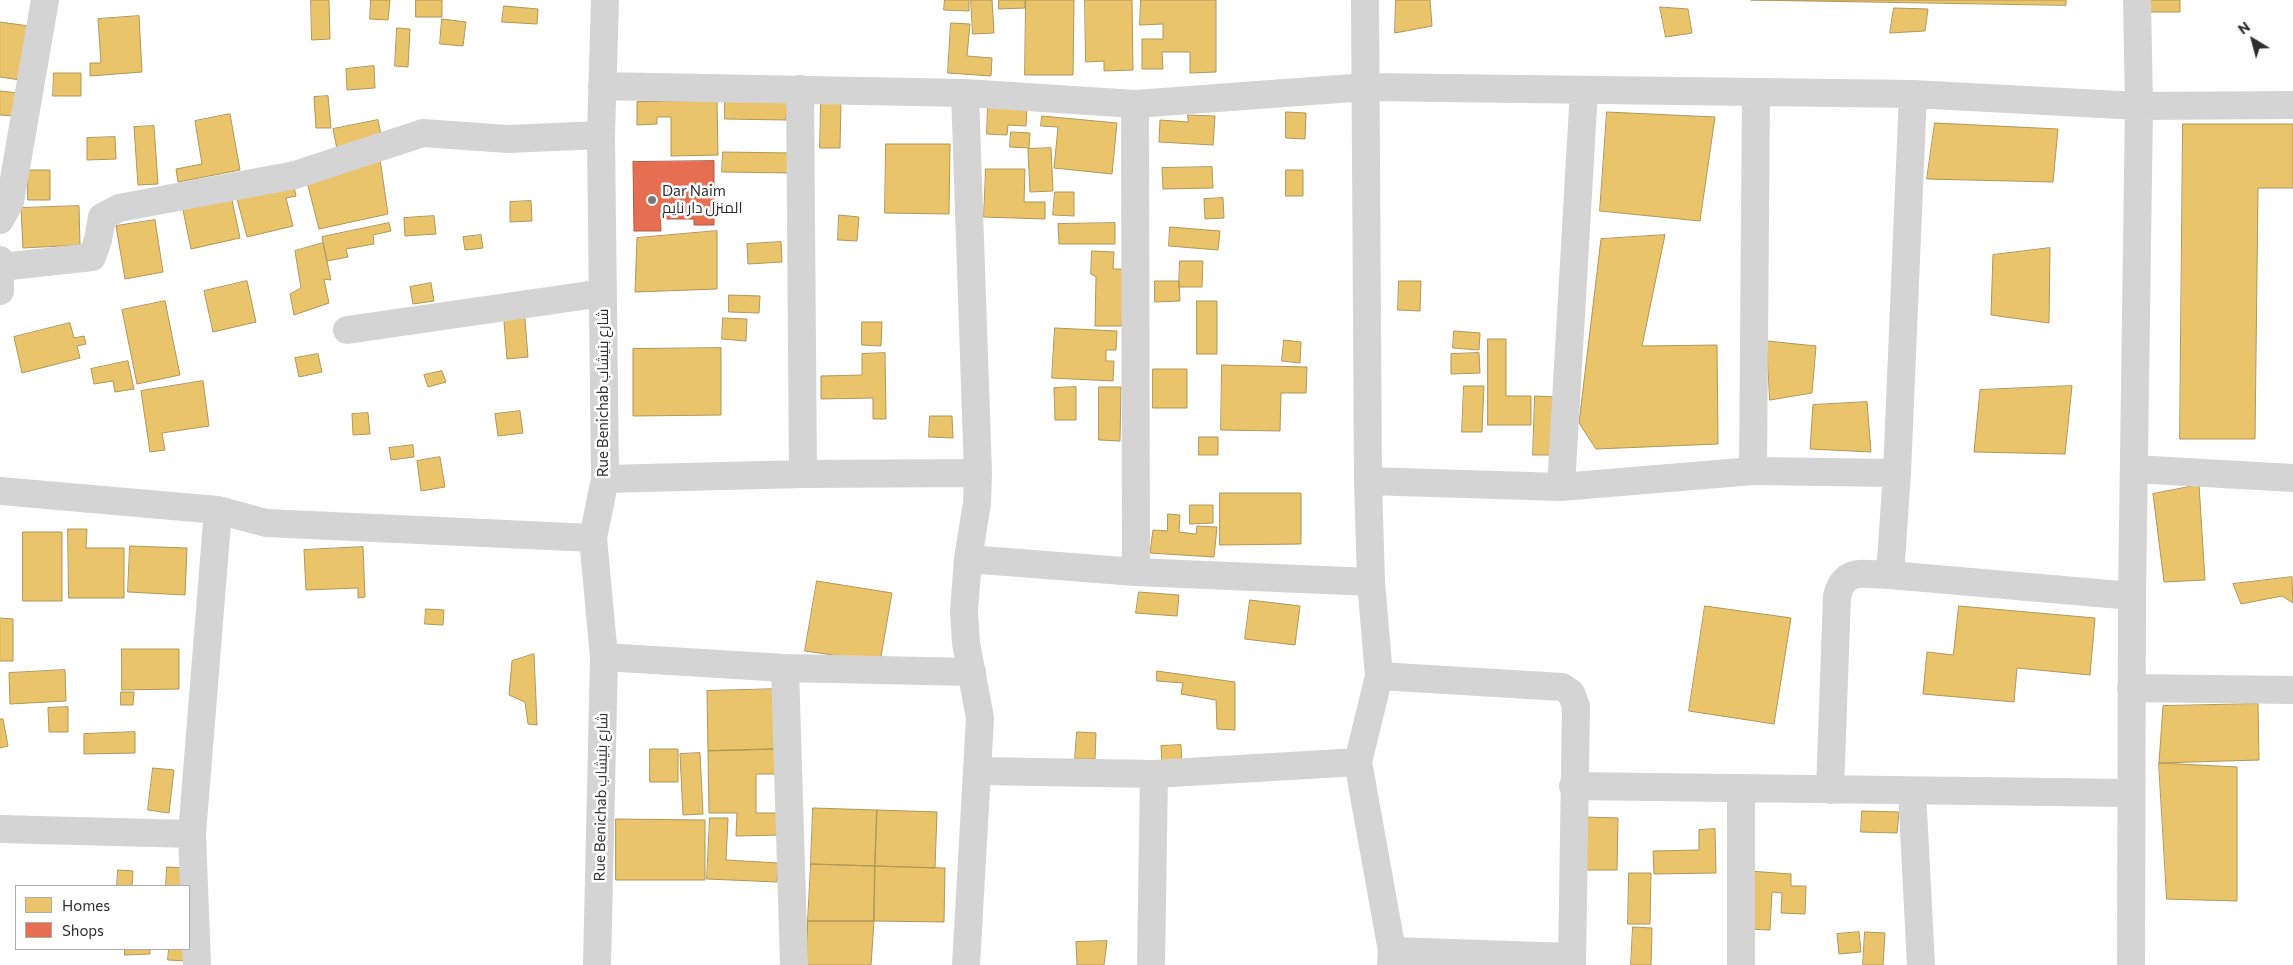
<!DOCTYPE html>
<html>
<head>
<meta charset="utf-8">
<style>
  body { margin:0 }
  #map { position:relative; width:2293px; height:965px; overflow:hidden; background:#fff; font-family:Commissioner,sans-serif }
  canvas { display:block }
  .legend { position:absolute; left:15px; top:885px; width:175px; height:65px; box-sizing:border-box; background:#fff; border:1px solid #acacac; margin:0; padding:6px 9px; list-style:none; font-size:15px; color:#2f2f2f }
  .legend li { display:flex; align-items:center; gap:10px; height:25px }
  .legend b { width:25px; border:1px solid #acacac }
  .north { position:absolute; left:2228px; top:15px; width:50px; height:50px; -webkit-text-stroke:4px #fff; paint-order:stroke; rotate:323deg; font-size:14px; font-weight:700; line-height:20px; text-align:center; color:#2f2f2f }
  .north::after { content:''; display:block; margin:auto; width:18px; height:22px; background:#2f2f2f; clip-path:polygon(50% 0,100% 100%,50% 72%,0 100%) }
</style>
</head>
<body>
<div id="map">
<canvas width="2293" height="965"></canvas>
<ul class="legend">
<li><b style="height:14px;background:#e9c46a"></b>Homes</li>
<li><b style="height:14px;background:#e76f51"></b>Shops</li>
</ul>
<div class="north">N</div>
</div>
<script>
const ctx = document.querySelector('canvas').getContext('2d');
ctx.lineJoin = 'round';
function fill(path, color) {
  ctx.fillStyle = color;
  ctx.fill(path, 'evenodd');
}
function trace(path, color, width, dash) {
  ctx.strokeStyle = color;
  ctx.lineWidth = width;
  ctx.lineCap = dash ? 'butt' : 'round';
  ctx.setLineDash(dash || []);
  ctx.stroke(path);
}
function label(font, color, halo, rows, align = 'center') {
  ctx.font = font + ' Commissioner,Cairo,sans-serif';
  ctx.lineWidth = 5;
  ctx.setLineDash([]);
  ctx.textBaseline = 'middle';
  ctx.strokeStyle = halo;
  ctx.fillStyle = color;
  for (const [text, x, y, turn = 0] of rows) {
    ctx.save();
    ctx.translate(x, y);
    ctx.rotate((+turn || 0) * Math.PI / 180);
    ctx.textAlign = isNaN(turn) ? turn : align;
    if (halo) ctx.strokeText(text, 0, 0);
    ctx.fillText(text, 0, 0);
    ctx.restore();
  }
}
const homes = new Path2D(`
  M311 0H329L330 39 312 40Z
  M371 0H390L388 20 370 19Z
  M416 0H442V17H416Z
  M945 0H969V11L944 10Z
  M971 0H992L994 33 973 34Z
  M999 0H1025V8L999 9Z
  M1026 0H1074L1073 75H1025Z
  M1085 0H1132L1133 70 1104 71V61L1086 62Z
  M1141 0H1216V72L1190 73V52H1162L1163 69H1142V39H1163V24L1140 25Z
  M1396 0H1430L1432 26 1395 33Z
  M1751 0H2066V5Z
  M2147 0H2180V12H2147Z
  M504 6 538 9 537 24 502 22Z
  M1660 7 1688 9 1692 33 1666 37Z
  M1894 8 1928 9 1925 31 1890 33Z
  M139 16 142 72 90 76V63H101L98 19Z
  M442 19 466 22 463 46 440 44Z
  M0 22 29 26 20 80 0 77Z
  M951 23 970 24 967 56 992 58 991 76 948 73Z
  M397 28 410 29 408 67 395 66Z
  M374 66 375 88 347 90 346 69Z
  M54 73H81V96H53Z
  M0 91 18 93 16 116 0 115Z
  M328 96 331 128H316L314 97Z
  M725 100 787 101 786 120 725 119Z
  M717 101 718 155 671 156V117H657V124L637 125V102Z
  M821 103H841L840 148H820Z
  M988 104 1027 106 1026 126 1008 125 1007 135 987 134Z
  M1286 112 1306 113 1305 139 1286 138Z
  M1607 112 1715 117 1700 221 1600 211Z
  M230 114 240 170 178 182 176 169 202 164 195 121Z
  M1188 115 1215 116 1213 145 1159 142 1160 120 1188 122Z
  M1042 116 1117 123 1112 174 1054 168 1058 127 1041 126Z
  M378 120 382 140 337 149 333 129Z
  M1935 123 2058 129 2053 182 1927 179Z
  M2183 124H2293V188H2258L2255 439H2180Z
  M154 126 158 184 138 185 134 127Z
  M1011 132 1030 133 1029 148 1010 147Z
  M115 137 116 159 87 160V138Z
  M886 144H950L949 214 885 213Z
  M1051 148 1053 191 1030 192 1028 149Z
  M723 152 791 153V173L722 172Z
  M380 159 388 214 319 229 307 182Z
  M1212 167 1213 188 1163 189 1162 168Z
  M986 169H1025L1024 202H1045V219L984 217Z
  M28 170H50V200H28Z
  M1286 170H1303V196H1286Z
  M293 182 296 196 286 198 293 226 247 237 236 195Z
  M1055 192H1074V216L1053 215Z
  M1223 198 1224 218 1205 219 1204 199Z
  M232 200 240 238 191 249 183 210Z
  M531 201 532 221 510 222V202Z
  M79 206 80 245 23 248 21 208Z
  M839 215 859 217 857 241 838 240Z
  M434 216 436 234 405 236 404 218Z
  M155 220 163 272 125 279 116 226Z
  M389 223 391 231 373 235 374 244 346 249 348 257 327 261 322 237Z
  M1115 223V244H1059L1058 224Z
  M1170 227 1220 231 1218 250 1169 246Z
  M717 231V289L635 292 637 238Z
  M481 235 483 248 465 250 463 237Z
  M1665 235 1642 346 1717 345 1718 444 1596 449 1579 423 1601 239Z
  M781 242 782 262 748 264 747 244Z
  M323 243 331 280 324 279 329 303 294 315 290 294 301 288 295 251Z
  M2050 248 2049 323 1991 315 1993 255Z
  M1092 251 1114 252 1113 269H1124L1122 326H1095L1096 277 1091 274Z
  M1180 261H1203L1202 287H1179Z
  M247 281 256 322 213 332 204 291Z
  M1155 281H1179L1180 301 1155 302Z
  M1399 281H1421L1420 311 1398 310Z
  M431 283 434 301 413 304 410 287Z
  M729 295 760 296 759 313 729 312Z
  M165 301 180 375 137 384 122 310Z
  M1197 301H1217V354H1197Z
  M524 307 528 357 507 359 503 309Z
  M723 318 747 319 746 341 722 339Z
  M862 322H882L881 346 862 345Z
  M70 323 74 338 84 336 86 344 77 346 80 358 22 373 14 337Z
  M1055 328 1117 331 1116 350H1106V361H1114L1113 381 1052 378Z
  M1454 331 1480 333 1479 350 1453 348Z
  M1488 339H1506V396H1531V425H1488Z
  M1284 340 1301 342 1300 363 1282 361Z
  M1767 341 1816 346 1812 393 1770 400Z
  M721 348V415L633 416V349Z
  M885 353 886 419H873V398L821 399V376L862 375V354Z
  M1479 353 1480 373 1451 374V354Z
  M318 354 322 372 299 377 295 358Z
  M128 361 134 389 115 392 113 381 94 384 91 369Z
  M1222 365 1307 367 1306 393H1281L1280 431 1221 430Z
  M1153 369H1187V408H1153Z
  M442 371 446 382 428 387 424 375Z
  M203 381 209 426 162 433 165 450 150 452 141 391Z
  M1464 386H1484L1482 432H1462Z
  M2072 386 2065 454 1974 452 1980 390Z
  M1076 387V420H1055L1054 388Z
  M1099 387H1121L1120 441 1099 440Z
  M1535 396 1556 397 1553 455H1533Z
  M1867 402 1871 452 1810 449 1813 405Z
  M520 411 523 433 498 436 495 414Z
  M368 413 370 434 353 435 352 414Z
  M930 416H952L953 438 929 437Z
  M1199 437H1218V455H1199Z
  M413 445 414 457 391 460 389 448Z
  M440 457 445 487 421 491 417 461Z
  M2199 485 2205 580 2164 582 2153 494Z
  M1220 493H1301V544L1220 545Z
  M1190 505H1213V523L1190 524Z
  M1168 514 1180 515 1179 532 1196 534 1197 526 1217 527 1214 557 1150 553 1153 530 1167 531Z
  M68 529H87L86 548H124V598H69Z
  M23 532H62V601H23Z
  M130 546 187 548 185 595 128 592Z
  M363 547 365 597 358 598V588L306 590 304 550Z
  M2292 577 2293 603 2282 596 2241 604 2233 584Z
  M817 581 892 593 880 662 805 651Z
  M1139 592 1179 595 1177 616 1136 613Z
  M1250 600 1300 606 1295 645 1245 639Z
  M1705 606 1791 618 1774 724 1689 711Z
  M1959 606 2095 618 2090 675 2017 668 2014 702 1923 694 1927 652 1953 655Z
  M426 609 444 610 443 625 425 624Z
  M0 618 13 619V661H0Z
  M122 649H179V689L122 690Z
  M534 654 537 725 528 724 525 702 509 695 512 661Z
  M65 670 66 701 10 704 9 673Z
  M1157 671 1235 682V730L1217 729 1216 700 1181 694 1183 683 1157 681Z
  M779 689 781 749 708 751 707 691Z
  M121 692H134L133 705H121Z
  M2258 704 2259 760 2159 763 2163 706Z
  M68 707V732H49L48 708Z
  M0 719H3L8 746 0 748Z
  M135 732V753L84 754V734Z
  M1077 732 1096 733 1095 759H1075Z
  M1181 745 1182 764 1162 765 1161 746Z
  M650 749H678V782H650Z
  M781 749 782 774H756V813H780V835L736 836 737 813H709L708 751Z
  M700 753 703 814 683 815 680 754Z
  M2159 763 2237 767V901L2167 899Z
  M153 768 174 770 169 813 148 810Z
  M813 808 877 810 875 866 811 864Z
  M877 810 937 812 935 868 875 866Z
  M1862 811 1899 812 1897 833 1861 832Z
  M1585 817 1618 818 1617 870H1584Z
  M710 818H728L726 860 778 863 777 882 707 879Z
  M616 819 705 820V880H616Z
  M1715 829 1716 873 1654 874 1653 851 1699 850V830Z
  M811 864 875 866 874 921H808Z
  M875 866 945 868 944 922 874 921Z
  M167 867 189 868 188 886H166Z
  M118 870 133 871 132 886H117Z
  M1749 871 1791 874V886H1806L1805 914 1781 913 1782 893 1772 892 1770 930 1747 929Z
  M1629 873H1651L1650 924H1628Z
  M808 921H874L871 965H807Z
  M1633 927 1652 928 1651 965H1631Z
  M1859 932 1861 952 1839 954 1837 934Z
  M1865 932 1885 933 1883 965H1863Z
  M1107 941 1104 965H1077L1076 942Z
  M125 949H150V954L125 955Z
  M169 949H187V961L168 960Z`);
fill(homes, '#e9c46a');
trace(homes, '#b19758', 1);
const shops = new Path2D(`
  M714 161V225H694V219H666V205L660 206 661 231H634L633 162Z`);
fill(shops, '#e76f51');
trace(shops, '#b05c47', 1);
trace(new Path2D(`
  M1365 0 1368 481 1371 582 1379 676 1358 762 1392 951 1391 965
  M602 86 965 93 1135 104 1367 87 1913 94 2139 106 2293 105
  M800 89 803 474
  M965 93 978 473 977 503 968 559 964 611 966 643 980 718 966 965
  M1913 94 1897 473 1890 575 2132 596
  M1135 104 1136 572
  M0 220 10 202 45 0
  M0 260V291
  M1 267 92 257 98 240 102 217 119 208 295 175 423 133 508 139 601 135
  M347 330 603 293
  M2134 469 2293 478
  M1753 471 1756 92
  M605 479 803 474 978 473
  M1368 481 1561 487 1753 471 1897 473
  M1561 487 1584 90
  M0 491 218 510 266 523 593 538
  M968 559 1136 572 1371 582
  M604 657 785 668 972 672
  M785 668 794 965
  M1379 676 1562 687 1571 693 1576 706 1572 965
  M2131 688 2293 690
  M978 771 1154 774 1358 762
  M1573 786 2130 793
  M1830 790 1837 596C1845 566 1864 575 1890 575
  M1912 791 1921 965
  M0 829 192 834 218 510
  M192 834 197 965
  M1392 951 1572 957
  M597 965 604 657 593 538 605 479 601 135 605 0
  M1151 965 1154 774
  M1741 965V788
  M2131 965 2132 596 2139 106 2137 0`), '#d4d4d4', 28);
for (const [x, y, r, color] of [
  [652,200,5,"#787878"]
]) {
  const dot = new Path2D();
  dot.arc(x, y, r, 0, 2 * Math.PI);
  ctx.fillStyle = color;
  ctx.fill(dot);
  trace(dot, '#fff', 2);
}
label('15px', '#2f2f2f', '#fff', [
  ["Dar Naim",662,191],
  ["المنزل دار نايم",662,208]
], 'left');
label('15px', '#2f2f2f', '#fff', [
  ["Rue Benichab شارع بنيشاب",603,393,-90],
  ["Rue Benichab شارع بنيشاب",601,797,-89]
]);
</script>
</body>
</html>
